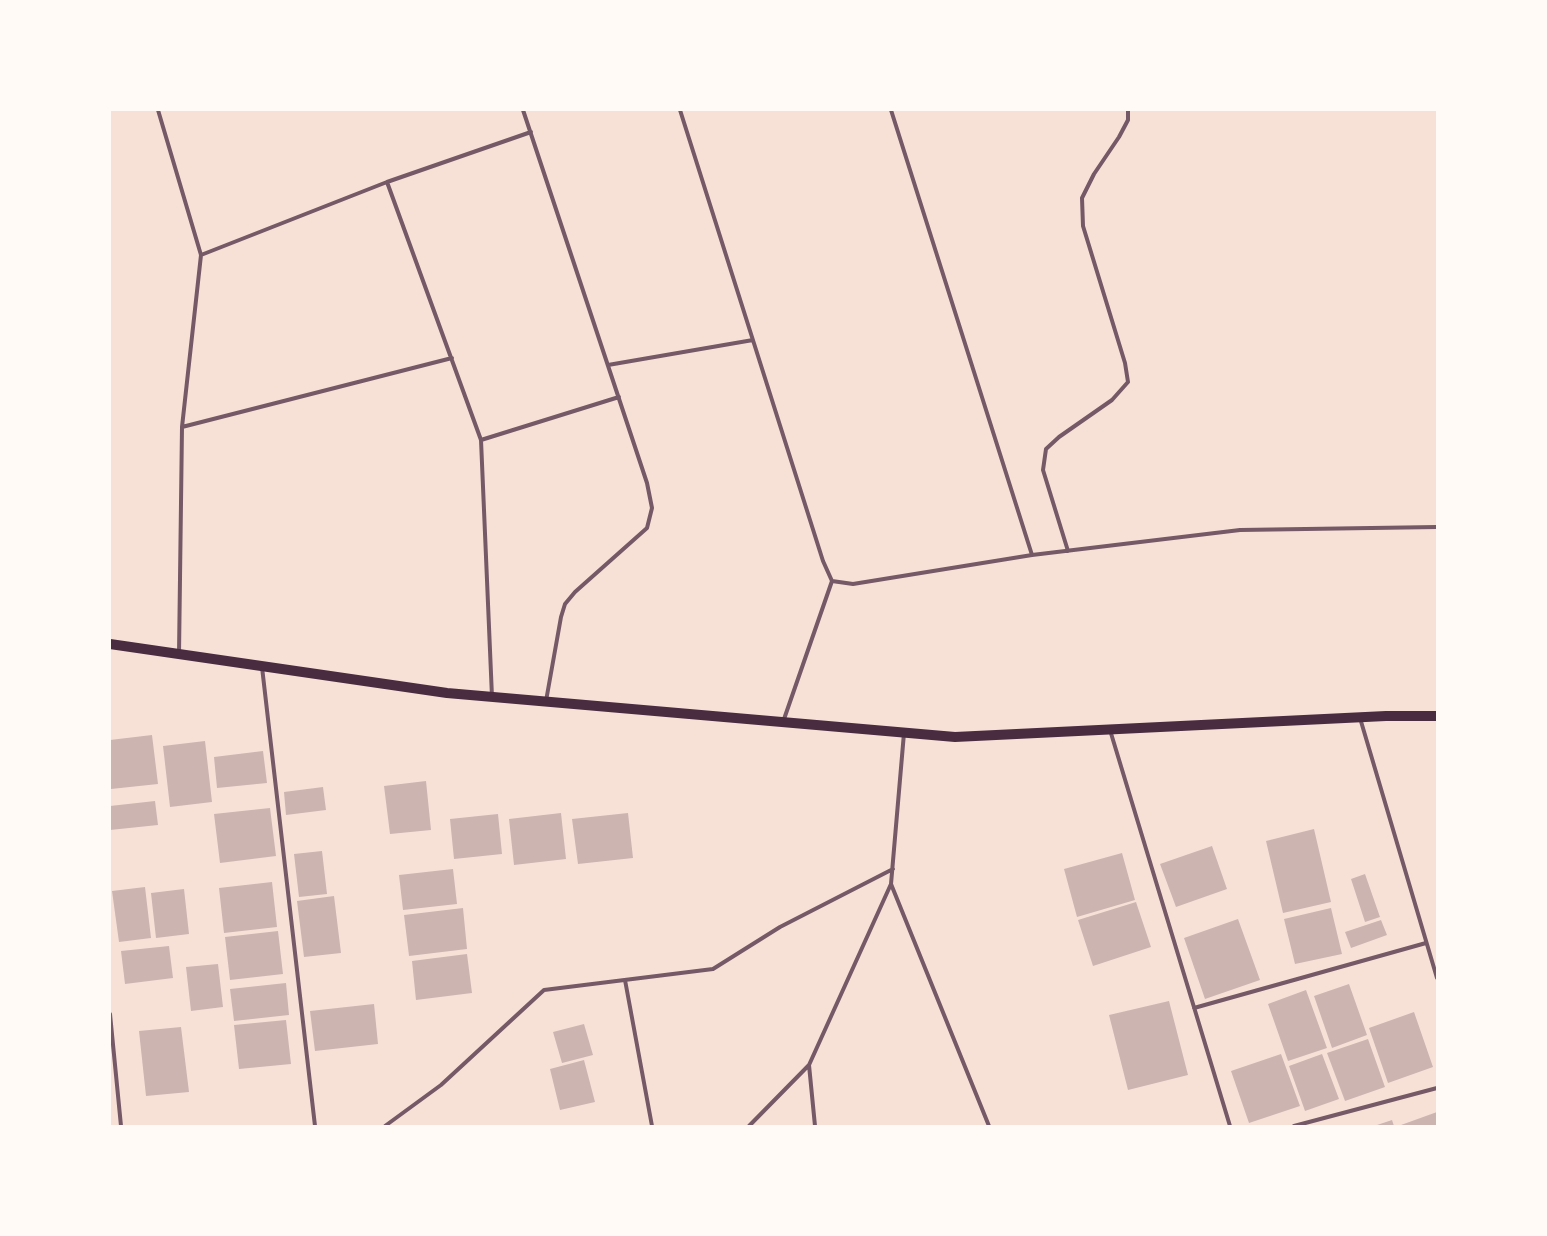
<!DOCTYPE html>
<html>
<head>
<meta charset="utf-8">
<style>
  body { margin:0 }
  #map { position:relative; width:1547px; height:1236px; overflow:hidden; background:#f7e1d7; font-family:"Archivo Narrow",sans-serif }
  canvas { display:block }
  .frame { position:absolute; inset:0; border:111px solid #fffaf5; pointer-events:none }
</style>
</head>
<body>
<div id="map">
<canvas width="1547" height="1236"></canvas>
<div class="frame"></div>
</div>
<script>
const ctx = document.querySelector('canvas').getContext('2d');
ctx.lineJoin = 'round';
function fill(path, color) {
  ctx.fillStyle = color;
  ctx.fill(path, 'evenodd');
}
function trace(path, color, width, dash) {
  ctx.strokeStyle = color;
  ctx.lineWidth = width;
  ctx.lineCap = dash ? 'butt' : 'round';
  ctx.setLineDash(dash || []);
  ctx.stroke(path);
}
fill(new Path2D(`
  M152 735 158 784 111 789 110 740Z
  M205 741 212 802 170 807 163 746Z
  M263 751 267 783 217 788 214 757Z
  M426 781 431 830 390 834 384 786Z
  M323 787 326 810 286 815 284 792Z
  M155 801 158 825 110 830V806Z
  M270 808 276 856 220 863 214 814Z
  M561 813 566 859 514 865 509 819Z
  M628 813 633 858 578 864 572 819Z
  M498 814 502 854 454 859 450 819Z
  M1314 829 1331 902 1283 913 1266 841Z
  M1212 846 1227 889 1176 907 1160 864Z
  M322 851 327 894 299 897 294 854Z
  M1122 853 1135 900 1077 917 1064 869Z
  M453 869 457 904 403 910 399 875Z
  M1365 874 1380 917 1365 922 1351 879Z
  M272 882 277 927 224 933 219 888Z
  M145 887 151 938 119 942 112 891Z
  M184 889 189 934 156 938 151 893Z
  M334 896 341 953 304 957 297 901Z
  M1136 902 1151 947 1093 966 1078 920Z
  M463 908 467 949 409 956 404 915Z
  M1331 908 1342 954 1295 964 1284 919Z
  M1238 919 1260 980 1205 999 1184 938Z
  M1381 920 1387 935 1351 948 1345 932Z
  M278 931 283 974 230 980 225 937Z
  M169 946 173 978 125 984 121 951Z
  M467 954 472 993 416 1000 412 961Z
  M218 964 223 1007 191 1011 186 967Z
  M286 983 289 1015 234 1021 230 989Z
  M1349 984 1367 1035 1332 1048 1314 996Z
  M1306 990 1327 1048 1288 1061 1268 1004Z
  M1169 1001 1188 1075 1128 1090 1109 1015Z
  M374 1004 378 1044 315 1051 310 1011Z
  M1414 1012 1433 1067 1388 1083 1369 1028Z
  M286 1020 291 1064 239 1069 234 1025Z
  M584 1024 593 1055 562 1063 553 1032Z
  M181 1027 189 1092 146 1096 139 1031Z
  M1368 1039 1385 1087 1345 1101 1327 1053Z
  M1281 1054 1300 1106 1249 1123 1231 1071Z
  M1322 1054 1339 1099 1305 1111 1289 1066Z
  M584 1060 595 1102 560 1110 550 1069Z
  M1437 1112V1126H1401V1125Z
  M1392 1120 1394 1126H1374Z`), '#ccb4b1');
trace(new Path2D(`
  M158 110 201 255 182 427 179 654
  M523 110 647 483 652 508 647 528 575 592 565 604 561 617 546 701
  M680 110 823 561 832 581 853 584 1032 555 1240 530 1437 527
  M891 110 1032 555
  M387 182 481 440 492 697
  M201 255 387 182 531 132
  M608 365 753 340
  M182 427 452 358
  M481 440 619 397
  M1068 551 1043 470 1046 449 1059 437 1112 400 1128 382 1125 363 1083 226 1082 198 1094 174 1119 137 1128 120V110
  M262 667 315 1126
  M1360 718 1437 978
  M783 722 832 581
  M1110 730 1230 1126
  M891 884 989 1126
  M625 980 652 1126
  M1194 1008 1426 943
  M110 1014 121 1126
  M809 1065 815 1126
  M385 1126 441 1085 544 990 713 969 780 927 893 869
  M749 1126 809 1065 891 884 904 733
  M1294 1126 1437 1088`), '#755966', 4);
trace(new Path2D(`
  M110 644 447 693 955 737 1386 716H1437`), '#4a2c40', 10);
</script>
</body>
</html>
